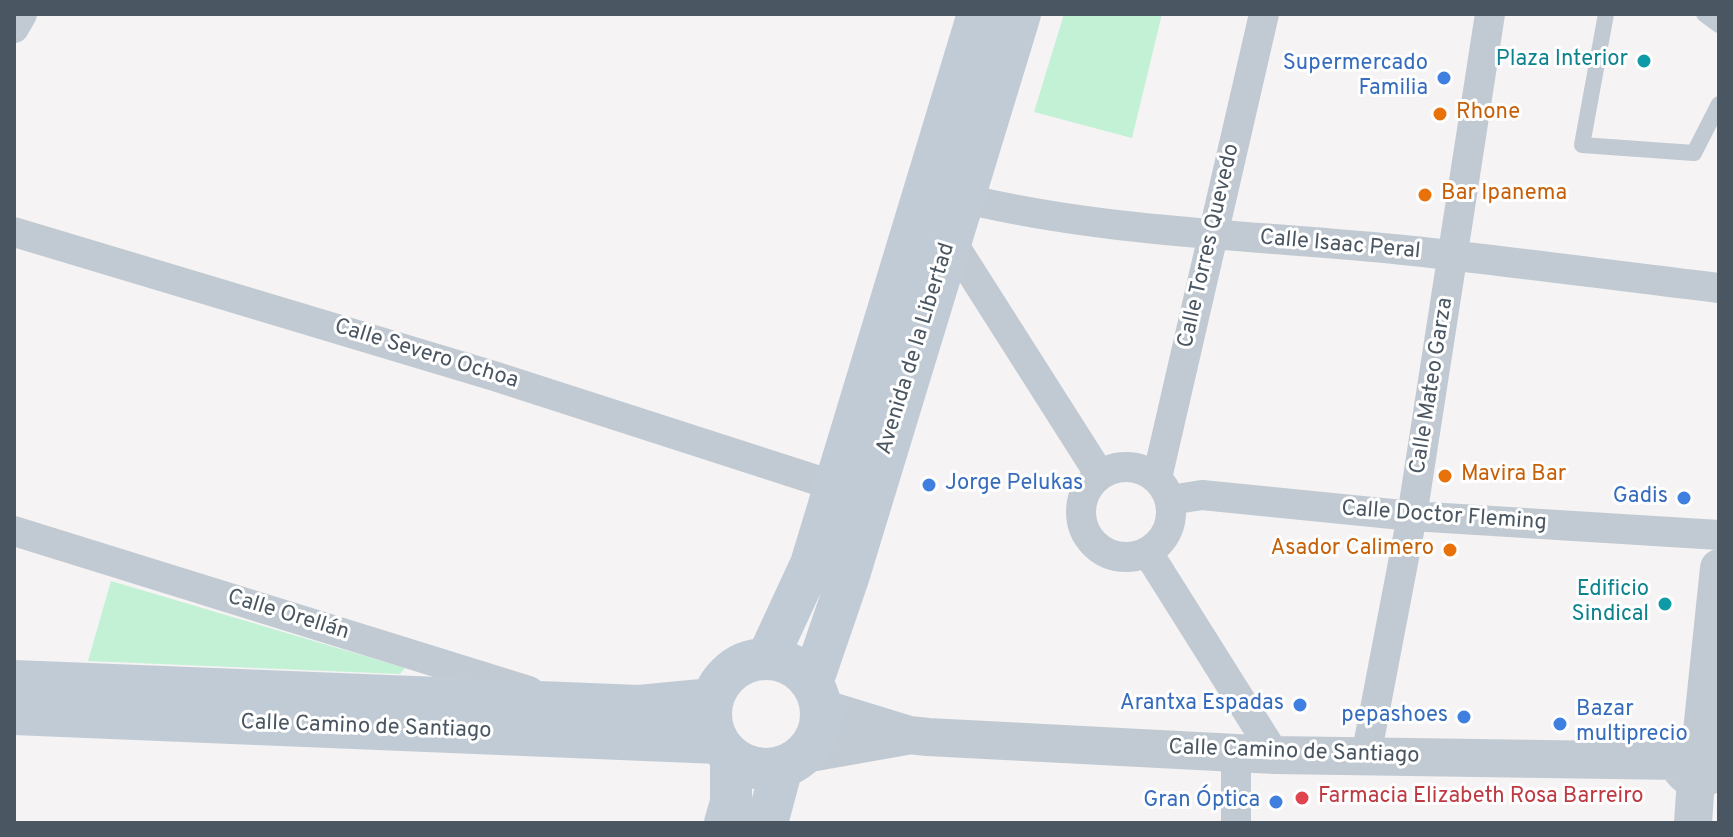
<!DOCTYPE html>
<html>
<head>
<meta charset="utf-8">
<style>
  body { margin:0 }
  #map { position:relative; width:1733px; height:837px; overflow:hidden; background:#f5f3f3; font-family:Overpass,sans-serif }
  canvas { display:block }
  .frame { position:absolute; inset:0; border:16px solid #4a5661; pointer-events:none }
</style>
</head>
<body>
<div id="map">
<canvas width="1733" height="837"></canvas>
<div class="frame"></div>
</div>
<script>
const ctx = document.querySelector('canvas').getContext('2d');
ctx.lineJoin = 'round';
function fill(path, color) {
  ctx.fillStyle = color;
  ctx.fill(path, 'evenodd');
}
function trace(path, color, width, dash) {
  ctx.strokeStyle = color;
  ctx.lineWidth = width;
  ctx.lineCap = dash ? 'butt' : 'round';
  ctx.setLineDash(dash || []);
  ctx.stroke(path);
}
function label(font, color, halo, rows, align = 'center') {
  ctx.font = font + ' Overpass,sans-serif';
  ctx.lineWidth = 6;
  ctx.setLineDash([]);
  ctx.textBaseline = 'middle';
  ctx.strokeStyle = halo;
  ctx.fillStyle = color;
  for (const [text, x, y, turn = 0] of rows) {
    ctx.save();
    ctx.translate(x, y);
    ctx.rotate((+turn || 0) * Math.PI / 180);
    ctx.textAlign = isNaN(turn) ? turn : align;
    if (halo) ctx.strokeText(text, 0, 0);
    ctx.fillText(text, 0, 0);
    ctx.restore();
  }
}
fill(new Path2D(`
  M1064 14H1162L1132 138 1034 112Z
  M111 581 405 668 400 674 88 661Z`), '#c3f1d5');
trace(new Path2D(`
  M1606 14 1582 145 1694 153 1719 104
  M1704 14 1719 25`), '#c1cad2', 16);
trace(new Path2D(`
  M14 28 22 14
  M962 198C1110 234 1262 235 1413 251 1515 262 1617 276 1719 288
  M14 232 494 376 835 486
  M950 239 1100 475
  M1081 512a45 45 0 1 1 90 0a45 45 0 1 1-90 0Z
  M1157 478 1264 14
  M1170 500 1202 495 1412 516 1719 535
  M14 531 529 691
  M1148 553 1275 755
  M1236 752V823
  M1366 756 1412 516 1490 14
  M1718 762H1719`), '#c1cad2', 30);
trace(new Path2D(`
  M821 708 909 735 928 737 1275 755 1679 761
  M1679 760a19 19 0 1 1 38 0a19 19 0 1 1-38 0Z
  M1701 741 1719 568
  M804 754 906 736
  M1693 823 1696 779`), '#c1cad2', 38);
trace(new Path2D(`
  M711 714a55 55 0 1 1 110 0a55 55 0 1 1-110 0Z
  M767 659 811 564 978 14
  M14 681 639 706 712 699
  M812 683 848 578 1020 14
  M14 714 718 743
  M725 823 731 802V758
  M767 823 782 767`), '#c1cbd6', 42);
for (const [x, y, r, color] of [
  [1644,61,8,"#0f9aa8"],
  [1444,78,8,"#3f7fe0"],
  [1440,114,8,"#e8710a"],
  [1425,195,8,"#e8710a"],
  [1445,476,8,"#e8710a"],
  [929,485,8,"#3f7fe0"],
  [1684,498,8,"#3f7fe0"],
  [1450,550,8,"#e8710a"],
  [1665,604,8,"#0f9aa8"],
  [1300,705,8,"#3f7fe0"],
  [1464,717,8,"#3f7fe0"],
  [1560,724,8,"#3f7fe0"],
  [1302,798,8,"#e0444e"],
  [1276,802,8,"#3f7fe0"]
]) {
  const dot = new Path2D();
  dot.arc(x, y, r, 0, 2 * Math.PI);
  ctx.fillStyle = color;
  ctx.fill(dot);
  trace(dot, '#fff', 3);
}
label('22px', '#0d838f', '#fff', [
  ["Plaza Interior",1628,61],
  ["Edificio",1649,591],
  ["Sindical",1649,616]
], 'right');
label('22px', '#366cbe', '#fff', [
  ["Supermercado",1428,65],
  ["Familia",1428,90],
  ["Jorge Pelukas",945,485,"left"],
  ["Gadis",1668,498],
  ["Arantxa Espadas",1284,705],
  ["Bazar",1576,711,"left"],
  ["multiprecio",1576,736,"left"],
  ["pepashoes",1448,717],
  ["Gran Óptica",1260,802]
], 'right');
label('22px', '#c56008', '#fff', [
  ["Rhone",1456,114],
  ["Bar Ipanema",1441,195],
  ["Mavira Bar",1461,476],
  ["Asador Calimero",1434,550,"right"]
], 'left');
label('22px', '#4a5661', '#fff', [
  ["Calle Torres Quevedo",1210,246,-77],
  ["Calle Isaac Peral",1340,246,5],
  ["Avenida de la Libertad",917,349,-73],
  ["Calle Severo Ochoa",426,355,17],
  ["Calle Mateo Garza",1433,386,-81],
  ["Calle Doctor Fleming",1444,517,4],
  ["Calle Orellán",288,616,17],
  ["Calle Camino de Santiago",366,728,2],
  ["Calle Camino de Santiago",1294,753,2]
]);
label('22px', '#be3a42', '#fff', [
  ["Farmacia Elizabeth Rosa Barreiro",1318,798]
], 'left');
</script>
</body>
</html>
